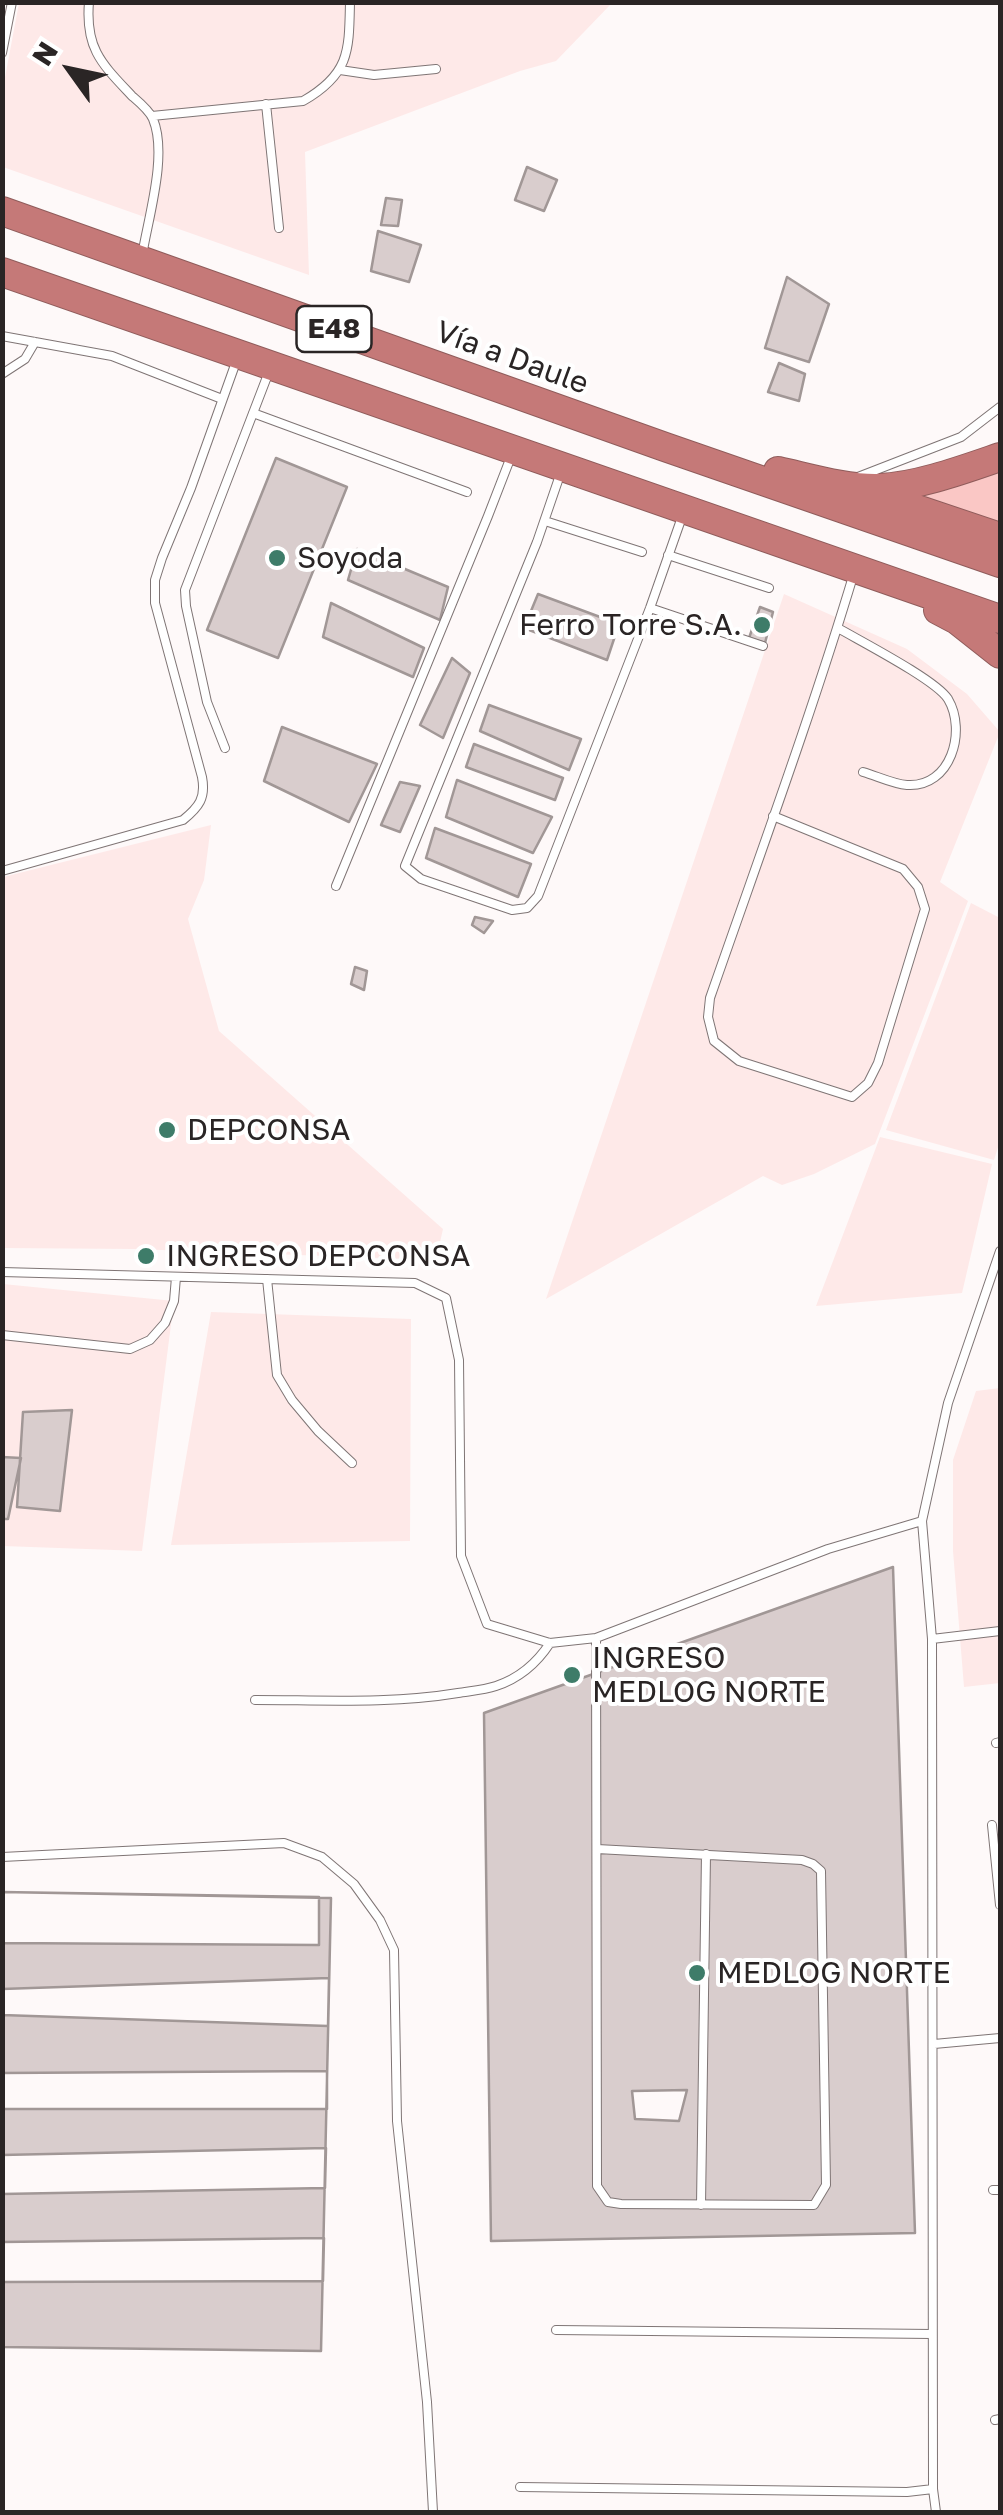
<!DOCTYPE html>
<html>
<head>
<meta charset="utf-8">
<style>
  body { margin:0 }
  #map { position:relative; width:1003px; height:2515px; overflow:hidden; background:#fef9f9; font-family:"Golos Text",sans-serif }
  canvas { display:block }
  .frame { position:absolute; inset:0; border:5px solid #2a2525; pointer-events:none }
  .north { position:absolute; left:20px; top:20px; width:100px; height:100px; -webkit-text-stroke:8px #fff; paint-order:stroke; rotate:303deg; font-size:28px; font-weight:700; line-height:40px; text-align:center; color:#2a2525 }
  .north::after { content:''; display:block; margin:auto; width:35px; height:45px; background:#2a2525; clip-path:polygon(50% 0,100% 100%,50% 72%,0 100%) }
</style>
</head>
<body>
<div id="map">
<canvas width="1003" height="2515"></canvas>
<div class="frame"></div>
<div class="north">N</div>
</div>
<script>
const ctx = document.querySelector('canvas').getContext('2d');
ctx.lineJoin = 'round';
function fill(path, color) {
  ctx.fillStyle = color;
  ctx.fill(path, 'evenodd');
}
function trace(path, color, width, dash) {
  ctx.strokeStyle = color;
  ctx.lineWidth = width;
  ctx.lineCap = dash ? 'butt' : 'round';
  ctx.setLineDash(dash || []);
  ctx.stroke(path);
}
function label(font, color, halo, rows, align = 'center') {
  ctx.font = font + ' "Golos Text",sans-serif';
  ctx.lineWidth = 8;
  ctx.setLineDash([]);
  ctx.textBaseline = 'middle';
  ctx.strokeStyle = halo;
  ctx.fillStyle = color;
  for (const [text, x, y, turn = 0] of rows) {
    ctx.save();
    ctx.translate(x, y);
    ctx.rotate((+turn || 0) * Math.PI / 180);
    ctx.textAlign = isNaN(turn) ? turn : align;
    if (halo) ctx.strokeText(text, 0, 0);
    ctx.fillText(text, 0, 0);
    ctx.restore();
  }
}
fill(new Path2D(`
  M19 3H612L556 61 520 71 305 152 309 275 3 167V88Z
  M784 594 907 649 967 694 1000 732 940 882 968 901 875 1144 814 1174 782 1185 763 1176 546 1299Z
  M211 825 204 880 188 919 219 1031 443 1229 436 1260 134 1249 3 1248V877Z
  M971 903 1000 918V1141L994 1160 886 1130Z
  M880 1137 992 1164 962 1293 816 1306Z
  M3 1284 174 1301 142 1551 3 1546Z
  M211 1312 411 1319 410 1541 171 1545Z
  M1000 1388V1683L964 1687 953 1551V1460L976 1391Z`), '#fee9e8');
fill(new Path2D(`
  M1000 466V530L890 493Z`), '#fac7c5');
const building = new Path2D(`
  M527 167 557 180 544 211 515 200Z
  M386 198 402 200 398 226 381 225Z
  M378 231 421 245 409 282 371 271Z
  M787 277 829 304 809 362 765 348Z
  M779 363 805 374 799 401 768 392Z
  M276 458 347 487 278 658 207 630Z
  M357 549 448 587 440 620 348 580Z
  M538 594 619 624 607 660 524 628Z
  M331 603 424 648 413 677 323 637Z
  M760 607 773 612 765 643 749 638Z
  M452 658 470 673 443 738 420 725Z
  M489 705 581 739 569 770 480 731Z
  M282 727 377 764 349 822 264 781Z
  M474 744 563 778 555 800 466 767Z
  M457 780 552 817 533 853 446 817Z
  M400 782 420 786 400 832 381 825Z
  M435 828 531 864 518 897 426 858Z
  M475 917 493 921 484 933 472 925Z
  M355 967 367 971 364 990 351 984Z
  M72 1410 60 1511 17 1507 23 1412Z
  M2 1457 21 1458 8 1519H2Z
  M893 1567 915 2233 491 2241 484 1713Z
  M2 1892 331 1898 321 2351 2 2347Z
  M2 1892 319 1897V1945L2 1943Z
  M329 1978 328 2026 2 2015V1989Z
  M327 2071V2109H2V2073Z
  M687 2090 679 2121 635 2119 632 2091Z
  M326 2148 325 2188 2 2194V2155Z
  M324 2238 323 2281 2 2282V2242Z`);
fill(building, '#d9cdcd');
trace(building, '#a19796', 2.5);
const lane = new Path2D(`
  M89 2C85 49 102 64 132 96 139 102 149 110 153 119 168 155 148 218 142 256
  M2 53 12 2
  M340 70 374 75 436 69
  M266 104 279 228
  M152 116 303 101C350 74 349 51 350 2
  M2 336 112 356 222 399
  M2 374 25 359 35 342
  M253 413 467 492
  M561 472 537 542 405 866 421 879 512 910 527 908 538 896 650 608 683 514
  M858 477 961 437 1000 407
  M545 521 642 552
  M668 555 769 588
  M650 608 763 646
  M838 628C862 642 936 680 948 699 967 731 951 788 907 785 893 784 877 776 863 772
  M225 748 207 702 186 606 185 590 270 369
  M773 816 903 869 918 887 925 909 878 1063 868 1083 852 1097 739 1061 714 1041 708 1017 710 998C759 857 811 716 854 573
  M2 871 183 820C199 807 206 798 202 777L155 603V580L162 558 191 488 236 362
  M336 886 488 516 512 454
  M2 1272 415 1283 446 1298 459 1360 461 1556 487 1624 550 1643 596 1638 828 1549 922 1521
  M267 1279 277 1375 292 1400 318 1431 352 1463
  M2 1335 130 1349 150 1340 165 1323 174 1301 176 1277
  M596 1638 597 2186 608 2202 621 2204 814 2205 826 2185 821 1871 813 1864 802 1860 597 1849
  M932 1639 1000 1631
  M255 1700C322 1700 392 1704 458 1693 470 1691 484 1690 496 1686 520 1678 537 1663 550 1643
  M996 1743 1000 1742
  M992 1825 1000 1905
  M2 1857 284 1843 322 1857 354 1884 380 1920 394 1950 397 2121 427 2402 433 2512
  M934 2044 1000 2038
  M993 2190H1000
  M701 2205 706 1854
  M556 2330 932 2334
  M995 2420 1000 2419
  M520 2487 907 2492 933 2489
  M936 2512 933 2489 932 1639 922 1521 948 1403 1000 1251`);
const highway = new Path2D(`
  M2 211 665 447 1000 563
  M2 272 1000 619
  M778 471C810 478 846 489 879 488 916 487 965 469 1000 457
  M866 492 1000 537
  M938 610 957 620 1000 654`);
trace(lane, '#7f7575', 10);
trace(highway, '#8f5c5b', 30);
trace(lane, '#fff', 8);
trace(highway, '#c57978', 28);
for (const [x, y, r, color] of [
  [277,558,10,"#3e7c69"],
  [762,625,10,"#3e7c69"],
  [167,1130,10,"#3e7c69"],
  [146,1256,10,"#3e7c69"],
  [572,1675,10,"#3e7c69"],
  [697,1973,10,"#3e7c69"]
]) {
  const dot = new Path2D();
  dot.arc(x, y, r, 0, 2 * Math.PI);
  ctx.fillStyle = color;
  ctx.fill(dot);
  trace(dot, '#fff', 4);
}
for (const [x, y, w] of [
  [334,329,75]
]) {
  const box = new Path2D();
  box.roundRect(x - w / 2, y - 23, w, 46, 8);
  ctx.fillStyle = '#fff';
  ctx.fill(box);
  trace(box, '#2a2525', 2.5);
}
label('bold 28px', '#2a2525', null, [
  ["E48",334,329]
]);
label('30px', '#2a2525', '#fff', [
  ["Vía a Daule",512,358,20]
]);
label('30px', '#2a2525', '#fff', [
  ["Soyoda",297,558],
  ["Ferro Torre S.A.",742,625,"right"],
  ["DEPCONSA",187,1130],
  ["INGRESO DEPCONSA",166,1256],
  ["INGRESO",592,1658],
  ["MEDLOG NORTE",592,1692],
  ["MEDLOG NORTE",717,1973]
], 'left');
</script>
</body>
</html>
